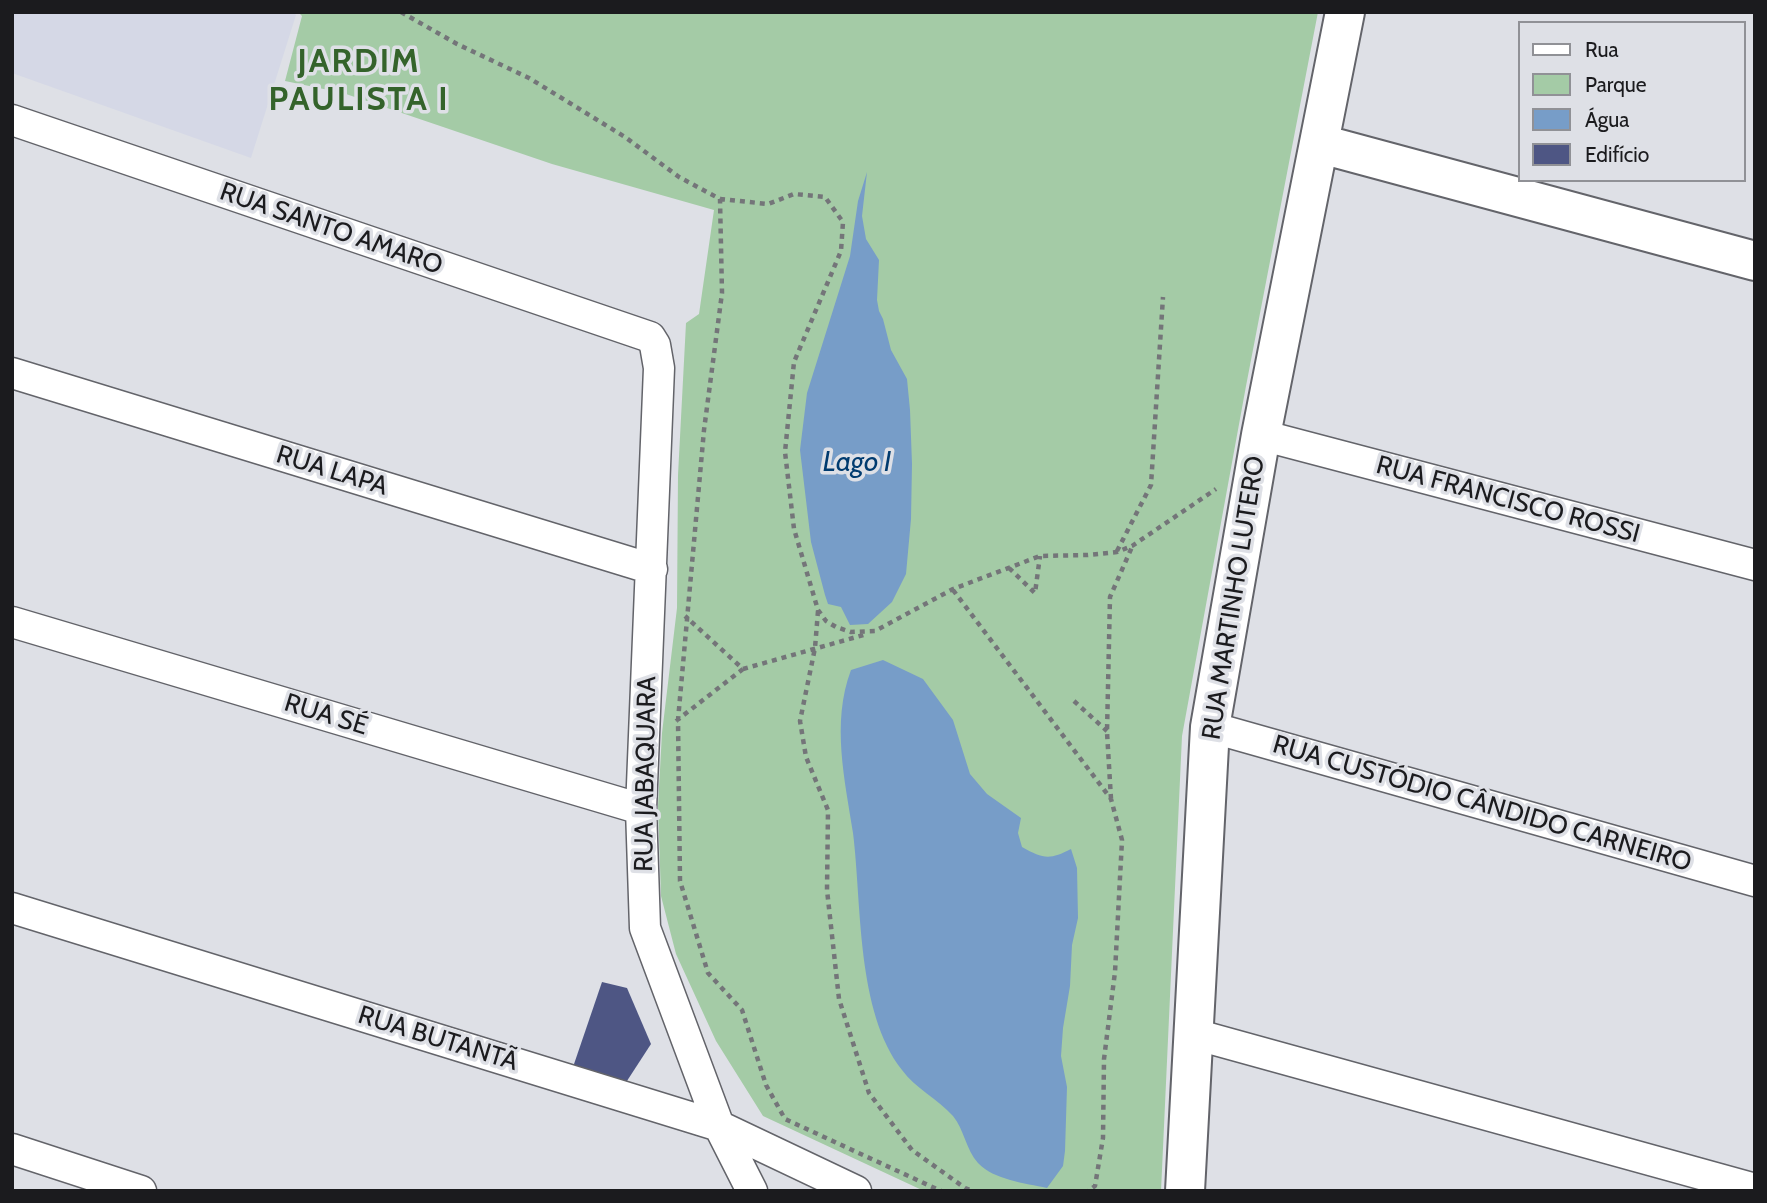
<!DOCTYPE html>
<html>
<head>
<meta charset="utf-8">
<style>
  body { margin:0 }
  #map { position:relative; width:1767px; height:1203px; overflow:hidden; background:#dee0e6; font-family:Cabin,sans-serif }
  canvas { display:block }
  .frame { position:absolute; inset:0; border:14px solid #1b1b1e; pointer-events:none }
  .legend { position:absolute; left:1518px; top:21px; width:228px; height:161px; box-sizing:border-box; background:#dee0e6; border:2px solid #909196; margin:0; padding:9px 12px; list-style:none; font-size:21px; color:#1b1b1e }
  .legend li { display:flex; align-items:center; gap:14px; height:35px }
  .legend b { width:35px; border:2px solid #909196 }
</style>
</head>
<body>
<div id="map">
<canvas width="1767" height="1203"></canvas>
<div class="frame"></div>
<ul class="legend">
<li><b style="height:9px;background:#fff"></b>Rua</li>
<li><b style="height:19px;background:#a4cba6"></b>Parque</li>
<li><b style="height:19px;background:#779dc8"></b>Água</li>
<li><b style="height:19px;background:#4e5684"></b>Edifício</li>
</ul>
</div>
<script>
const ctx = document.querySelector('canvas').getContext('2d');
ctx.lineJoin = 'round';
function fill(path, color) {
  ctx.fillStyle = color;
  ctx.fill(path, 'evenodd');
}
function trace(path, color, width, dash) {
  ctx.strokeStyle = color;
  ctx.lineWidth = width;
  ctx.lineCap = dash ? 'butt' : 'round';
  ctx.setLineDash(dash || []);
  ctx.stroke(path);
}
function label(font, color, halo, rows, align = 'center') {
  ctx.font = font + ' Cabin,sans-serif';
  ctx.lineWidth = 7;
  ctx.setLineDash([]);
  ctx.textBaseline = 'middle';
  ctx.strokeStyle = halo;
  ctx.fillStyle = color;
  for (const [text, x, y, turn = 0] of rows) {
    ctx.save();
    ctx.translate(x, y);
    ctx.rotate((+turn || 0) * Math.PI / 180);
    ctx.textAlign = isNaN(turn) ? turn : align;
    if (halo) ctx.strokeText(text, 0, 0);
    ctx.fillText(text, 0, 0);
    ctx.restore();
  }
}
fill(new Path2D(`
  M12 12H293L296 15 251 158 12 73Z`), '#d5d8e6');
fill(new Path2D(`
  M298 12H1318L1246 386 1182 736 1161 1191H924L763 1116 716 1041 676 954 661 896 658 806 662 733 677 608 678 475 686 323 699 314 714 210 552 164 343 93 285 81 302 16Z`), '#a4cba6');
fill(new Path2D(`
  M867 172 862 216 866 239 879 260 877 300 879 311 883 319 891 350 907 379 910 410 912 464 911 519 906 574 892 602 868 624 850 625 841 607 828 604 825 595 811 542 800 450 807 393 850 256 858 201Z
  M883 660 923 679 953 720 970 774 987 794 1021 818 1018 833 1022 847C1043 859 1050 860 1071 849L1077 868 1078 918 1072 945 1070 986 1063 1028 1061 1056 1067 1087 1065 1151 1063 1166 1047 1188C1025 1183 994 1180 978 1163 966 1150 964 1129 953 1116 938 1099 915 1088 902 1070 856 1011 862 905 853 833 845 780 831 723 851 670Z`), '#779dc8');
fill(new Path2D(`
  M602 982 627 988 651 1044 625 1084 573 1067Z`), '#4e5684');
const minor = new Path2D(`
  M12 120 650 337 655 345 659 368 641 809 645 928 719 1126 752 1191
  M12 373 652 569
  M1261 435 1755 565
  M12 622 641 809
  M1210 727 1755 881
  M12 908 719 1126 856 1191
  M1194 1034 1755 1189
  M12 1149 141 1191`);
const tertiary = new Path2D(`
  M1321 144 1755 261
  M1185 1191 1210 727 1261 435 1345 12`);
trace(minor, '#63646a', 33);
trace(tertiary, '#63646a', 42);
trace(new Path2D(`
  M401 12 457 44 529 78 625 137 679 177 720 199 722 293 704 430 678 720 680 881 708 973 742 1010 766 1085 785 1119 941 1191
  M720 199 768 204 794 194 825 197 843 222 841 251 794 362 785 452 794 529 818 610 826 621 836 627 851 632 875 631 953 589 1040 556 1087 555 1117 552 1132 546 1216 489
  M1117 551 1151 485 1163 297
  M1009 568 1035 593 1040 556
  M953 590 1111 799 1122 840 1115 972 1104 1059 1103 1138 1095 1186 1088 1191
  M818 611 815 648 800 721 806 757 828 810 827 890 839 999 869 1093 912 1150 965 1188 973 1191
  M743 669 867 634
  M1074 701 1107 731
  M676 721 743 669 685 616
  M1111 799 1107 732 1110 597 1132 547`), '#747579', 4.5, [5, 5]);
trace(minor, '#fff', 30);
trace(tertiary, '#fff', 38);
label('26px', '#1b1b1e', '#dee0e6', [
  ["RUA SANTO AMARO",331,229,19],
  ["RUA LAPA",332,471,17],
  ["RUA FRANCISCO ROSSI",1508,500,15],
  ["RUA MARTINHO LUTERO",1234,598,-81],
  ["RUA SÉ",326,715,17],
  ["RUA JABAQUARA",646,774,-89],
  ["RUA CUSTÓDIO CÂNDIDO CARNEIRO",1482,804,16],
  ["RUA BUTANTÃ",438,1039,17]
]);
label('italic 28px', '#003b6f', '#dee0e6', [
  ["Lago I",857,463]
]);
ctx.letterSpacing = '2px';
label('bold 33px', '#34632b', '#dee0e6', [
  ["JARDIM",359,62],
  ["PAULISTA I",359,100]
]);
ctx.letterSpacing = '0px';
</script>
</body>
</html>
